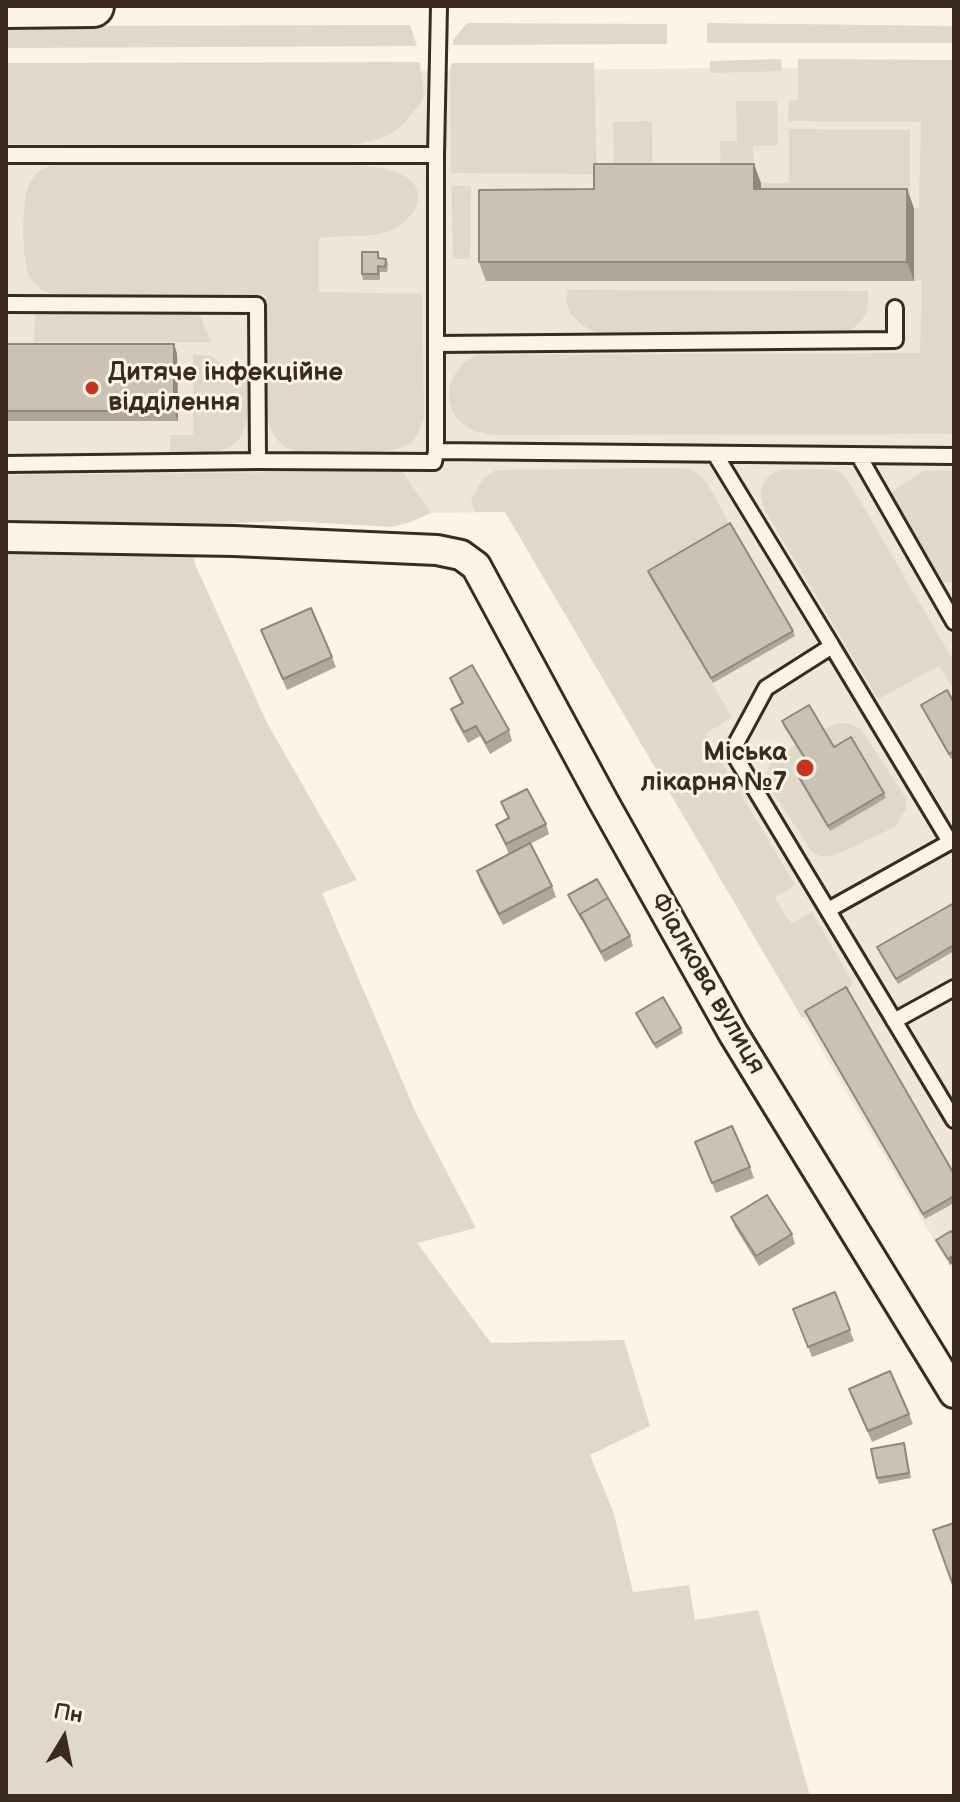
<!DOCTYPE html>
<html>
<head>
<meta charset="utf-8">
<style>
  body { margin:0 }
  #map { position:relative; width:960px; height:1802px; overflow:hidden; background:#fcf5e5; font-family:"Balsamiq Sans",sans-serif }
  canvas { display:block }
  .frame { position:absolute; inset:0; border:8px solid #3b2a1e; pointer-events:none }
  .north { position:absolute; left:24px; top:1698px; width:80px; height:80px; -webkit-text-stroke:6px #fcf5e5; paint-order:stroke; rotate:10deg; font-size:22px; font-weight:700; line-height:32px; text-align:center; color:#3b2a1e }
  .north::after { content:''; display:block; margin:auto; width:28px; height:36px; background:#3b2a1e; clip-path:polygon(50% 0,100% 100%,50% 72%,0 100%) }
</style>
</head>
<body>
<div id="map">
<canvas width="960" height="1802"></canvas>
<div class="frame"></div>
<div class="north">Пн</div>
</div>
<script>
const ctx = document.querySelector('canvas').getContext('2d');
ctx.lineJoin = 'round';
function fill(path, color) {
  ctx.fillStyle = color;
  ctx.fill(path, 'evenodd');
}
function trace(path, color, width, dash) {
  ctx.strokeStyle = color;
  ctx.lineWidth = width;
  ctx.lineCap = dash ? 'butt' : 'round';
  ctx.setLineDash(dash || []);
  ctx.stroke(path);
}
function label(font, color, halo, rows, align = 'center') {
  ctx.font = font + ' "Balsamiq Sans",sans-serif';
  ctx.lineWidth = 6;
  ctx.setLineDash([]);
  ctx.textBaseline = 'middle';
  ctx.strokeStyle = halo;
  ctx.fillStyle = color;
  for (const [text, x, y, turn = 0] of rows) {
    ctx.save();
    ctx.translate(x, y);
    ctx.rotate((+turn || 0) * Math.PI / 180);
    ctx.textAlign = isNaN(turn) ? turn : align;
    if (halo) ctx.strokeText(text, 0, 0);
    ctx.fillText(text, 0, 0);
    ctx.restore();
  }
}
fill(new Path2D(`
  M954 66V1274L505 512 6 519V71H420Z`), '#eee6d6');
fill(new Path2D(`
  M467 23 667 24V44L452 45 454 39Z
  M707 23 954 26V43H707Z
  M410 25 417 46 6 48V26Z
  M781 59 782 71 710 73V61Z
  M798 59 954 60V434L499 435C483 434 469 431 458 419 439 397 453 364 478 355L920 353 922 280 914 281V208H919L921 122 788 121 789 101 798 100Z
  M420 62C420 74 426 89 422 100 420 104 417 108 414 111 395 139 373 142 341 146L6 144V63Z
  M452 63H594L597 174 451 173 450 70Z
  M736 101H777L778 145 753 146V167L721 169 720 141H737Z
  M652 121 653 169 614 170 613 122Z
  M789 129 910 130V208H761V183H789Z
  M54 164 354 165C374 167 423 170 418 201 416 213 404 223 394 229 374 239 341 235 319 238V292L422 294 424 416C422 427 417 437 409 444 393 456 321 453 299 452 281 448 273 437 267 419L266 295 51 294C43 291 36 286 31 279 21 265 21 197 30 182 36 172 44 168 54 164Z
  M451 186H471L470 258 457 259 453 258Z
  M569 290 868 291C868 313 867 319 848 332L606 334C602 333 597 333 593 331 578 325 560 306 569 290Z
  M35 313H199L211 342H34Z
  M193 355 211 356 249 384C250 453 232 454 170 453V435H193Z
  M672 468C681 468 690 468 697 473 711 483 723 514 732 529L650 577 732 717 705 734 795 885 775 898 791 924 812 912 852 981 848 992 802 1018 505 512H475L471 501 482 480 496 470Z
  M829 469 840 472 849 482 954 662V690L939 666 878 699 766 512C757 493 759 479 780 470Z
  M924 470 954 471V582L944 583 891 493Z
  M402 471 431 513 410 522 392 527 288 521 6 531V475Z
  M6 544 192 548 195 564 267 723 357 880 322 893 415 1111 476 1228 417 1243 491 1343 624 1340 650 1426 590 1455 614 1514 633 1592 689 1585 695 1620 758 1610 810 1796H6Z
  M847 723 861 729 906 798V809L895 827 833 856C823 857 818 857 811 850L768 785 767 772 772 762 781 753 835 724Z`), '#e0d8c8');
const lane = new Path2D(`
  M6 155H436
  M6 304 257 305 258 461
  M437 344 895 340V308
  M436 451 954 456
  M715 454 832 646 766 688 732 751 954 1120
  M859 456 954 622
  M6 464 258 461 434 462 436 451V155L439 6
  M828 910 950 842 832 646
  M894 1021 954 988`);
const street = new Path2D(`
  M6 537 234 541 437 550 461 555 476 566 603 801 733 1033 954 1393`);
const secondary = new Path2D(`
  M6 7 93 6`);
trace(lane, '#3b2a1e', 20);
trace(street, '#3b2a1e', 34);
trace(secondary, '#3b2a1e', 46);
trace(lane, '#fcf5e5', 14);
trace(street, '#fcf5e5', 28);
trace(secondary, '#fcf5e5', 40);
fill(new Path2D(`
  M761 183V189L914 208V281H486L479 262 594 189Z
  M380 258 386 259 388 264 387 272H380V280H363L362 274Z
  M6 344H174L177 354 178 421H6Z
  M648 571 793 631 795 636 713 683 650 577Z
  M261 630 332 657 336 667 287 690Z
  M450 678 509 730 512 741 490 754 480 736 468 743 455 720 451 709 462 704 454 688Z
  M954 703V757L951 759 921 705Z
  M782 721 834 747 884 793 886 798 830 831 797 776 795 770 807 763 784 727Z
  M501 802 546 824 549 834 530 844 552 886 556 897 503 925 480 881 477 871 509 854 496 825 508 818Z
  M568 895 630 936 633 946 605 962Z
  M954 903V951L898 984 877 947Z
  M805 1011 954 1174V1203L925 1219Z
  M636 1013 681 1028 683 1033 656 1049Z
  M695 1142 750 1167 754 1178 716 1193Z
  M731 1217 792 1234 795 1244 759 1266 735 1227Z
  M835 1292 854 1341 812 1357 793 1309Z
  M849 1389 909 1414 913 1424 872 1442Z
  M904 1443 911 1478 879 1484 877 1478Z`), '#afa79a');
fill(new Path2D(`
  M754 164 761 183V208L754 189Z
  M907 189 914 208V281L907 262Z
  M174 344 177 354 178 421 174 411Z
  M954 1255V1262L950 1265 948 1259Z`), '#8f887d');
const building = new Path2D(`
  M594 164H754V189H907V262H479V190L594 189Z
  M362 252H378V258L386 259 385 267 378 266V274H362Z
  M6 344H174V411H6Z
  M730 523 793 631 711 678 648 571Z
  M311 608 332 657 283 679 261 630Z
  M472 665 509 730 486 743 476 726 464 732 451 709 463 703 450 678Z
  M947 690 954 703V751L949 754 921 705Z
  M809 705 834 747 851 737 884 793 828 826 795 770 808 763 782 721Z
  M527 789 546 824 506 844 496 825 509 818 501 802Z
  M530 843 552 886 499 914 477 871Z
  M597 879 608 898 580 914 582 919 568 895Z
  M608 898 630 936 601 952 580 914Z
  M954 903V945L896 979 877 947Z
  M846 987 954 1174V1196L923 1214 805 1011Z
  M663 997 681 1028 654 1044 636 1013Z
  M732 1126 750 1167 712 1183 695 1142Z
  M767 1195 792 1234 756 1256 731 1217Z
  M951 1231 954 1236V1255L948 1259 936 1240Z
  M835 1292 850 1330 808 1347 793 1309Z
  M890 1371 909 1414 868 1431 849 1389Z
  M904 1443 909 1473 877 1478 871 1449Z
  M954 1523V1588L933 1530Z`);
fill(building, '#ccc2b3');
trace(building, '#8f887d', 2);
for (const [x, y, r, color] of [
  [92,388,8,"#c8321e"],
  [805,768,10,"#c8321e"]
]) {
  const dot = new Path2D();
  dot.arc(x, y, r, 0, 2 * Math.PI);
  ctx.fillStyle = color;
  ctx.fill(dot);
  trace(dot, '#fcf5e5', 3);
}
label('bold 26px', '#3b2a1e', '#fcf5e5', [
  ["Дитяче інфекційне",108,373],
  ["відділення",108,403],
  ["Міська",787,753,"right"],
  ["лікарня №7",787,783,"right"]
], 'left');
label('26px', '#3b2a1e', '#fcf5e5', [
  ["Фіалкова вулиця",707,984,60]
]);
</script>
</body>
</html>
